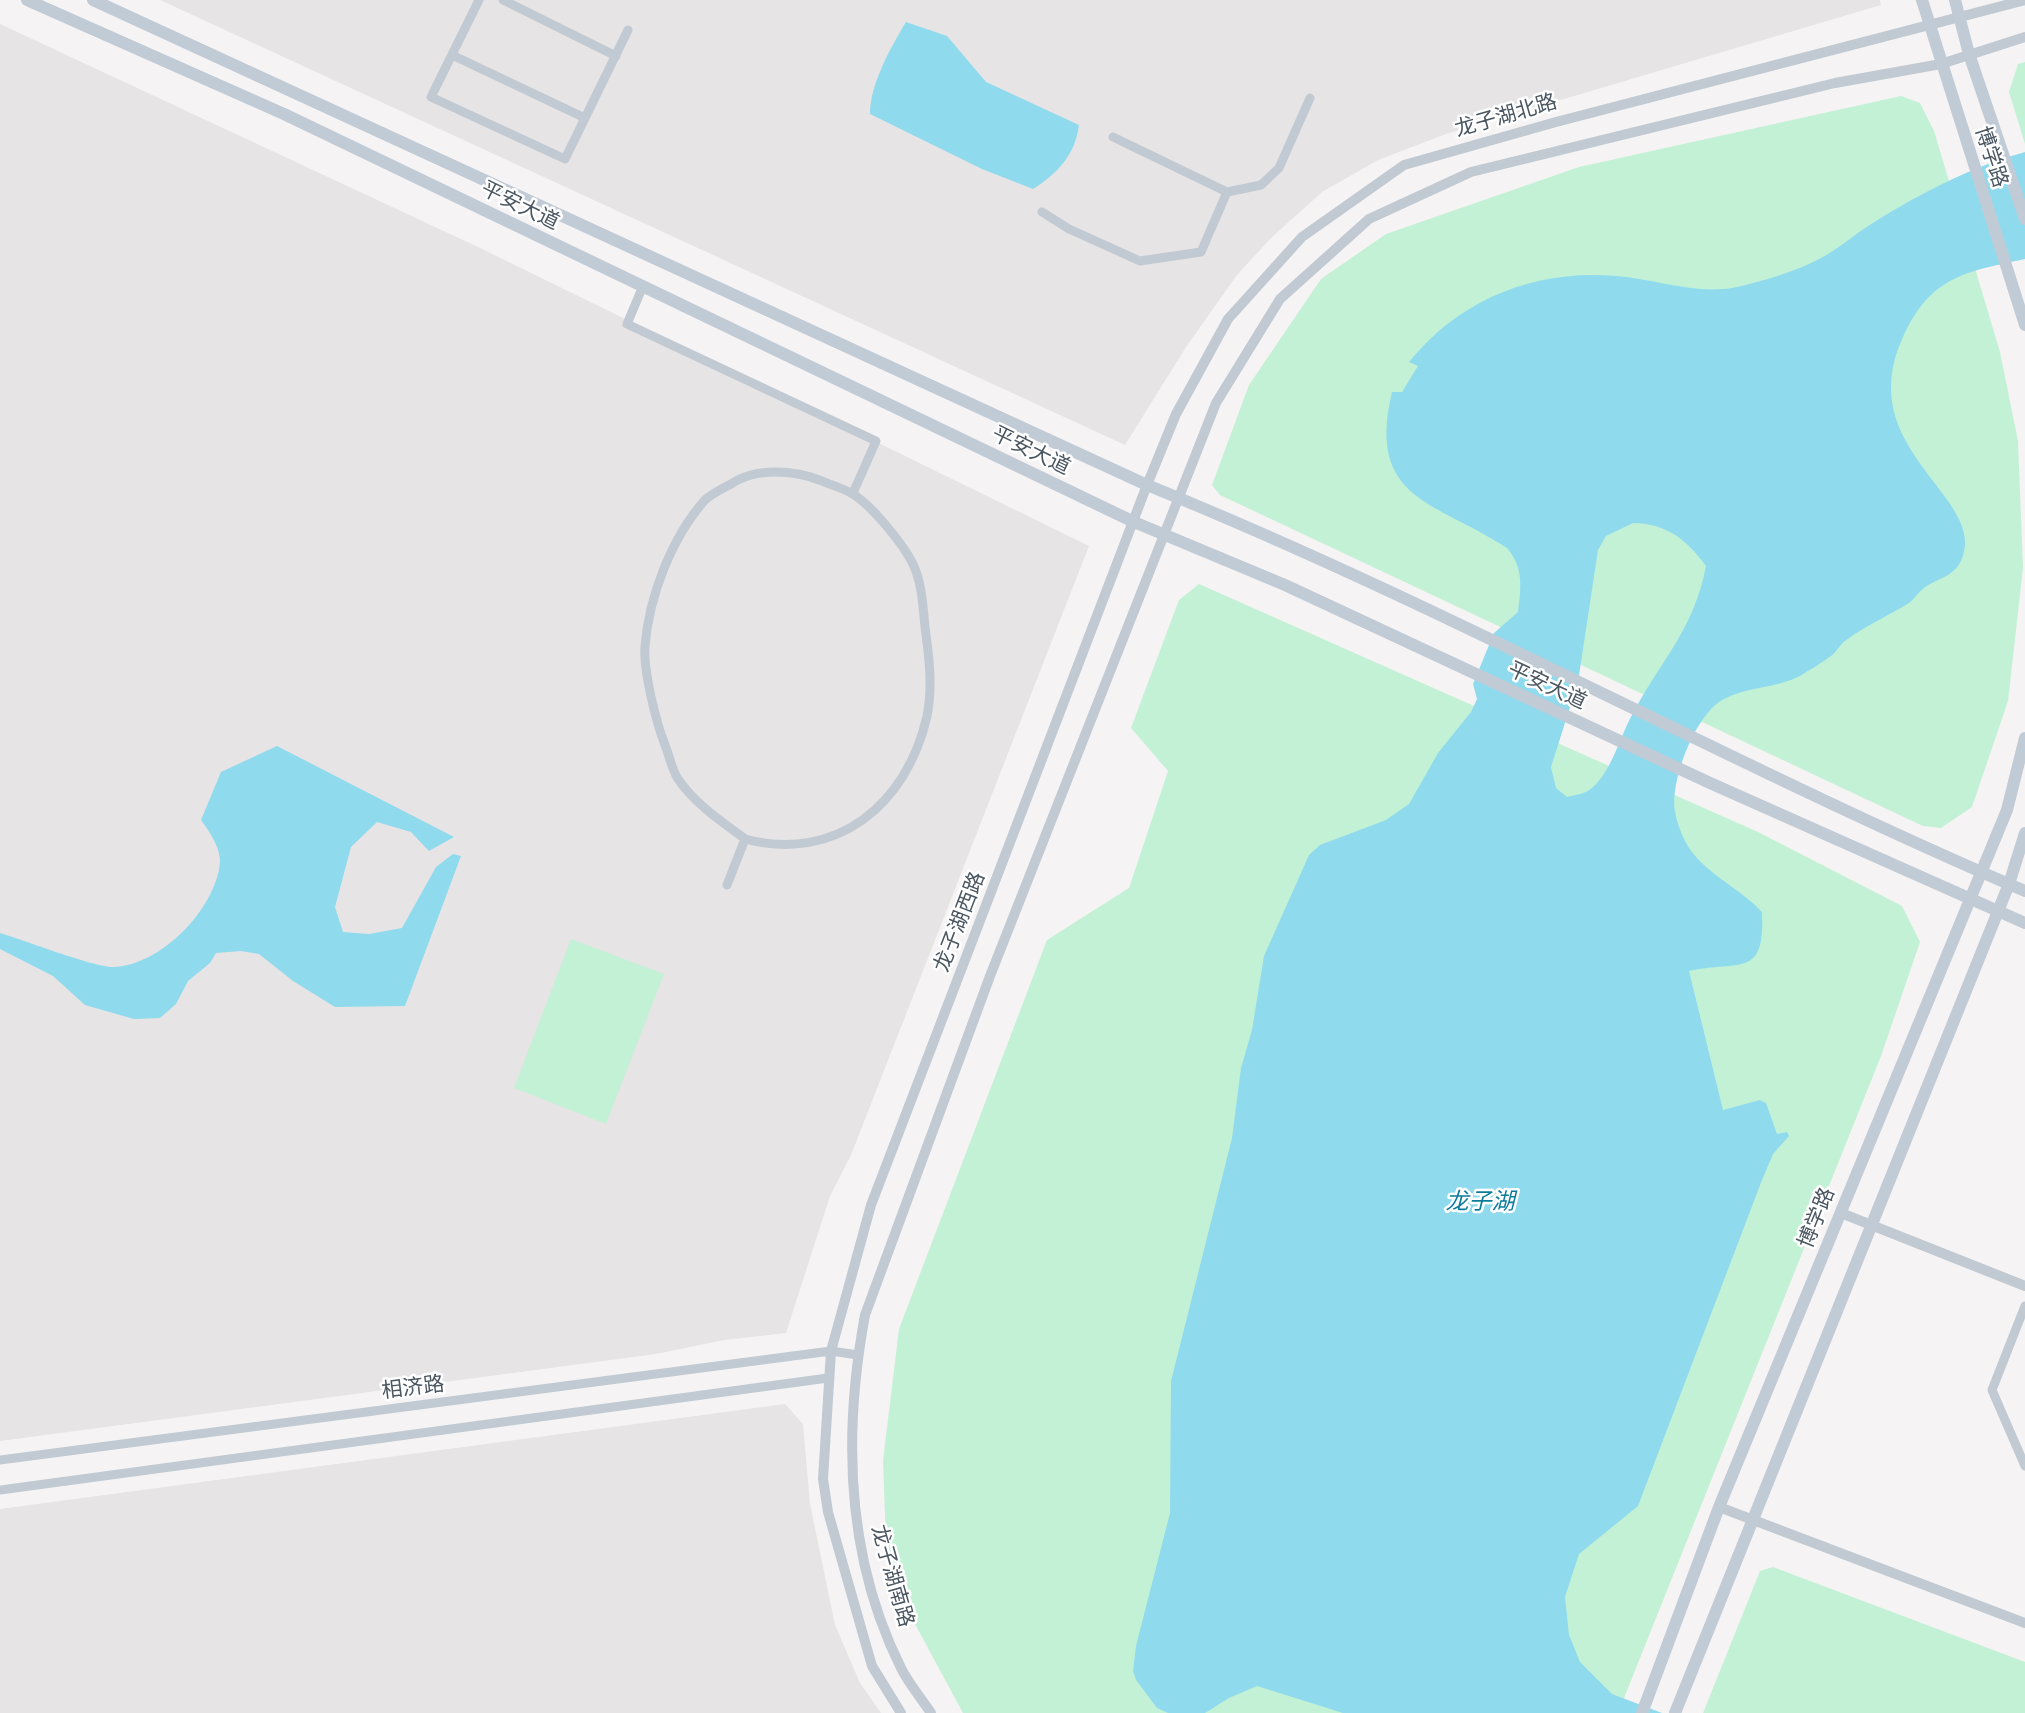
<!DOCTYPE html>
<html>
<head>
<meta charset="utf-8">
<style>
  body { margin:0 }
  canvas { display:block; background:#f5f3f3 }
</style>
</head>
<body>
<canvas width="2025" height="1713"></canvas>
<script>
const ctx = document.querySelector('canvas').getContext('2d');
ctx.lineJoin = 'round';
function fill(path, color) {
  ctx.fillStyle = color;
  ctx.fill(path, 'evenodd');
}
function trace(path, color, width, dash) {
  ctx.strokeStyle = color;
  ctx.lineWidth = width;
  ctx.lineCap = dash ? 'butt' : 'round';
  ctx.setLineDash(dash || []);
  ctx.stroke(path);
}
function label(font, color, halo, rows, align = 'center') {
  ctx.font = font + ' "PT Sans Narrow","Noto Sans SC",sans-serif';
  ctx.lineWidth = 5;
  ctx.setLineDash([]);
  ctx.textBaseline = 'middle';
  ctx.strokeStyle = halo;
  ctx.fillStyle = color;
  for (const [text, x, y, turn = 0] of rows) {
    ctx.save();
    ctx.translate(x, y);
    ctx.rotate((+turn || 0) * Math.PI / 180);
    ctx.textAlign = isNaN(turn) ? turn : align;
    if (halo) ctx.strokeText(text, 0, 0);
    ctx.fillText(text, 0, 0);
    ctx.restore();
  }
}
fill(new Path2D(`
  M160 0H1880L1881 5 1446 134 1378 160 1322 192 1271 238 1237 275 1186 347 1125 445Z
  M0 24 478 247 1089 546 851 1155 830 1196 786 1333 724 1340 656 1354 0 1441Z
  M785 1404 803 1424 810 1504 835 1625 860 1683 881 1713H0V1509Z`), '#e6e4e5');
fill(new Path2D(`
  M2025 62V144L2009 92 2018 64Z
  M1901 96 1920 103 1934 131 2000 352 2018 441 2023 568 2008 701 1972 807 1941 828 1923 826 1220 495 1212 485 1249 385 1321 279 1386 234 1579 167Z
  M1199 584 1758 832 1902 906 1920 942 1881 1056 1618 1713H963L901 1598 886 1543 883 1461 899 1329 1047 940 1129 888 1168 771 1131 728 1179 600Z
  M571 939 664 974 606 1124 514 1088Z
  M1773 1567 2025 1662V1713H1703L1760 1571Z`), '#c3f1d5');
fill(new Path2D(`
  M906 22 947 36 986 82 1079 125C1075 155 1058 173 1033 189L982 169 870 114C870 84 891 47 906 22Z
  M2025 152V259C1965 272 1931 276 1903 337 1850 451 1991 498 1961 561 1952 578 1937 578 1924 588 1918 592 1915 599 1909 603 1888 616 1865 626 1845 641 1839 645 1837 652 1831 656 1822 663 1809 670 1800 676 1776 688 1747 687 1724 699 1696 713 1670 780 1675 811 1676 820 1681 833 1685 841 1701 872 1739 887 1762 912 1765 979 1741 960 1689 971L1723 1110 1760 1100 1766 1103 1777 1134 1787 1132 1789 1136 1773 1154 1762 1180 1638 1506 1579 1554 1565 1597 1569 1635 1580 1662 1612 1694 1662 1713H1343L1257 1686 1229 1698 1205 1713H1168L1157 1708 1136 1680 1133 1671 1136 1646 1170 1513 1171 1381 1232 1138 1241 1068 1252 1030 1264 956 1309 855 1320 845 1386 820 1409 804 1438 753 1471 712 1477 699 1473 684 1494 633 1518 612C1521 588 1524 568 1507 548 1436 501 1366 501 1392 392H1402L1418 366 1409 362C1460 299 1535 269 1616 276 1655 279 1693 294 1732 288 1757 283 1786 274 1809 264 1833 254 1854 234 1876 221 1923 192 1971 167 2025 152ZM1633 523C1667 524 1686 539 1706 566 1694 629 1662 659 1633 713 1620 736 1612 771 1592 788 1585 794 1576 795 1567 797L1556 788 1551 767 1578 682 1598 550 1606 536Z
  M277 746 454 837 429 851 411 832 377 822 351 847 335 907 343 932 369 934 402 928 436 867 453 854 461 856 405 1006 335 1007 293 981 259 954 241 951 216 953 210 963 188 981 176 1004 160 1018 134 1019 85 1005 53 976 0 949V933C24 940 93 967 113 967 160 966 215 910 220 863 221 848 209 831 201 820L221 772Z`), '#90daee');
trace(new Path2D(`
  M479 0 431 97 565 159 628 30
  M503 0 616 56
  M452 55 585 118
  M1113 137 1227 192 1261 185 1279 168 1310 98
  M1042 212 1069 229 1140 261 1201 252 1227 192
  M643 286 627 324 876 441 853 493
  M727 885 745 839C721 821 695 804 678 779 672 770 669 755 665 745 656 722 643 670 645 646 649 597 671 539 704 501 711 494 722 489 731 484 756 467 795 470 822 481 831 485 842 488 851 493 871 504 903 544 913 564 922 583 923 607 925 627 929 657 933 686 927 716 907 805 836 863 745 839
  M2025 1306 1992 1390 2025 1466
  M0 1460 831 1351 858 1355
  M0 1490 828 1378`), '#c1cad2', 9);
trace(new Path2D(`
  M1841 1213 2025 1286
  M1719 1507 2025 1623
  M901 1713 872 1666 828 1512 823 1479 831 1351 871 1205 1147 485 1176 414 1228 319 1302 237 1404 165 1556 122 2025 0
  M931 1713C921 1698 909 1684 901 1668 846 1558 843 1434 865 1315L990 976 1216 403 1280 299 1369 219 1471 172 1835 83 1941 64 2025 37`), '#c1cad2', 10);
trace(new Path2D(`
  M27 0 284 114 1134 522 1285 585 1710 783 2025 923
  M93 0 1147 485C1446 606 1728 764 2025 891
  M1922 0 2025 325
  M1955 0 1969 54 2025 219
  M1642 1713 1719 1507 2007 810 2025 738
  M1675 1713 2009 884 2025 833`), '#c1cbd6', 12);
label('21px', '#4a5661', '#fff', [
  ["龙子湖北路",1506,116,-16],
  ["博学路",1991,157,72],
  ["平安大道",520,206,26],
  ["平安大道",1031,451,26],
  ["平安大道",1547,686,25],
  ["龙子湖西路",960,922,-69],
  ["博学路",1817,1218,-68],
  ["相济路",413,1388,-7],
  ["龙子湖南路",892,1576,74]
]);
label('italic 23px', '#0c7c9b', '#fff', [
  ["龙子湖",1480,1202]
]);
</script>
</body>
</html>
